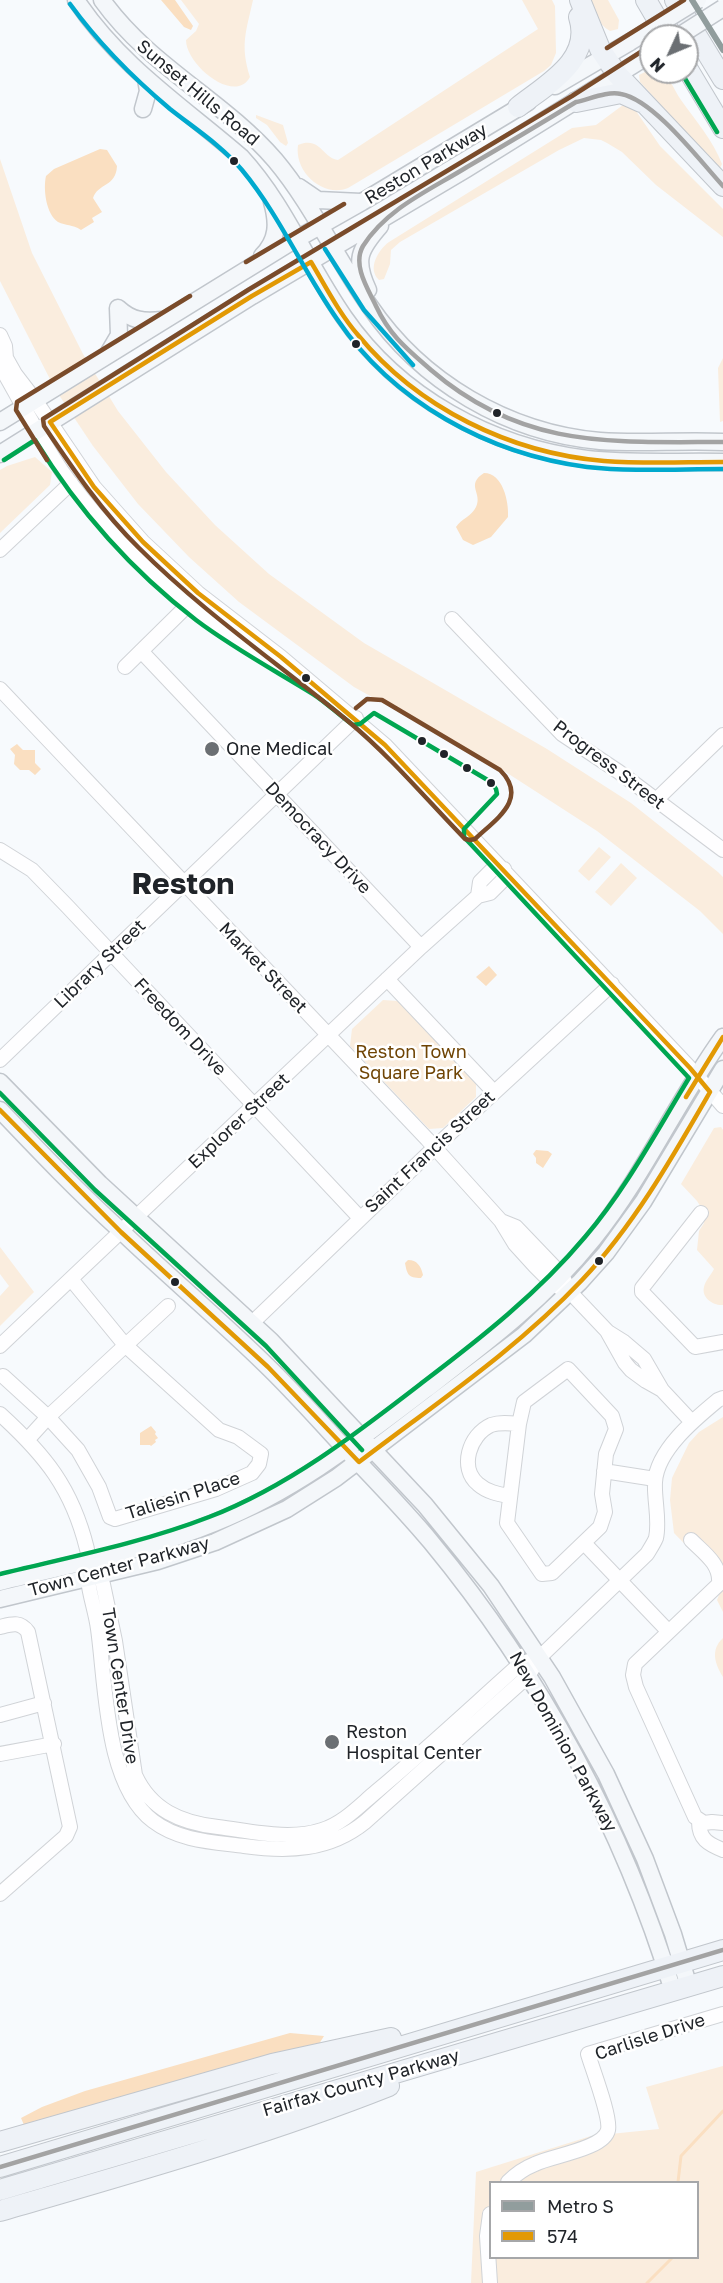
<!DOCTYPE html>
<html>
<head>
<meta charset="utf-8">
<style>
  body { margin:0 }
  #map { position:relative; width:723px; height:2283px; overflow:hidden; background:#f7fafd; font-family:"Golos Text",sans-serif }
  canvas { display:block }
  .legend { position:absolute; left:489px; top:2181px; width:210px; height:78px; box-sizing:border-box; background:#fff; border:2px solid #a6a7a9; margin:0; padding:8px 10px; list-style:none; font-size:18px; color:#202429 }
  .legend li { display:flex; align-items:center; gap:12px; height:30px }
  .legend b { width:30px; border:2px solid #a6a7a9 }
  .north { position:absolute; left:639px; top:24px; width:60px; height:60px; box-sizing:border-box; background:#fff; border:2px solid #a6a7a9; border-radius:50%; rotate:226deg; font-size:16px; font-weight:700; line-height:24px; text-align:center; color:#202429 }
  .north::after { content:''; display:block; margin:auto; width:21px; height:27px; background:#6b6f73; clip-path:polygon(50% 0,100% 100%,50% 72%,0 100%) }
</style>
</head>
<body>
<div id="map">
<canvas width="723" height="2283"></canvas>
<ul class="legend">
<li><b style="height:8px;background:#919d9d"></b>Metro S</li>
<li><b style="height:8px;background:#e29904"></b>574</li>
</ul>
<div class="north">N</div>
</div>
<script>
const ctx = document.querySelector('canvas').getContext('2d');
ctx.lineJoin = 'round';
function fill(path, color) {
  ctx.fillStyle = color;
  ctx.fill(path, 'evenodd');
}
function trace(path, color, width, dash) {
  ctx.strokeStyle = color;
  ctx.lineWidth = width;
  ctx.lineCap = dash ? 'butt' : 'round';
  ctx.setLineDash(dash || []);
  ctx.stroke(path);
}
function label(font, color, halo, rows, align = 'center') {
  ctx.font = font + ' "Golos Text",sans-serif';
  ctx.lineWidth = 5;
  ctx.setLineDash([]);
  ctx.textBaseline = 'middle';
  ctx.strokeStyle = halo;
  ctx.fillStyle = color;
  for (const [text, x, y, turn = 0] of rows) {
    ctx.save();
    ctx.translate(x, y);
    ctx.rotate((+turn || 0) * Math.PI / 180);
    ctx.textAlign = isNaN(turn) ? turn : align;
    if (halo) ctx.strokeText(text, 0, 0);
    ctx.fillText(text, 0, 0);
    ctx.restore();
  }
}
fill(new Path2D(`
  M181 0H253C246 32 240 45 250 77 235 105 186 65 186 40L196 31 199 24Z
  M522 0H552L555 6 556 53 551 65 544 71 348 188C323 198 294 172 298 145 321 136 322 158 338 160L538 29Z
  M589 0H608L619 20 618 29 610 31C598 24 594 12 589 0Z
  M651 69V72H663C671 80 674 90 681 100 695 120 713 140 722 164L720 168H718L640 82 639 75Z
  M623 105 636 111 660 146 723 209V237L656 185 622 152 607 143 601 140 584 138 559 150 400 242 391 250 390 264 384 279 379 280C367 269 378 250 389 242L572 128 596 125Z
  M256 115 283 125 288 143 286 146 280 142 267 125 256 118Z
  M0 159 32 253 83 354 118 411 166 472 215 525 269 574 364 643 547 749 631 803 718 872 723 877V934L700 911 597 831 501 769 354 687 239 602 189 557 138 504 93 446 55 389 0 281Z
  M723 358V421L720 422 718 368Z
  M35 457 52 472 50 485 0 533V470L7 466Z
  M599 847 611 857 589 881 578 871Z
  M621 863 637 878 611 906 595 892Z
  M383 1000 398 1001 476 1084V1097L443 1128 429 1129 350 1046 352 1029Z
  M721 1127 723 1130V1305C714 1306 701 1298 704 1287 705 1281 711 1275 714 1269L697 1250 699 1231 704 1223V1212L697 1201 681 1184 714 1128Z
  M0 1247 34 1292 0 1326V1296L9 1286 0 1274Z
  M723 1417V1612L717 1600 721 1590 713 1573 674 1533 670 1500 672 1478 689 1443 699 1432Z
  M723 1638V1677C715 1664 710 1650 723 1638Z
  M723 2066V2283H471L476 2172 591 2136 659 2129 646 2087ZM490 2182H698V2258H490Z`), '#faedde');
fill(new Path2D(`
  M161 0H175L191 23 193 26 191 30 184 27Z
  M100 149 107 150 117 166C116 187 98 183 93 198L102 212 92 218 94 222 81 230C72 224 66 226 58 222 46 214 43 189 46 176L54 169Z
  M484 473C503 473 509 502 508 517L491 537 473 545 463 540 456 527C461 519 472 516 476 507 483 493 465 485 484 473Z
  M17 744 23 750H35V763L41 769 35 775 29 770H20L14 764 15 755 10 749Z
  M489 966 497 975 486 986 476 977Z
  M536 1150 548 1151 552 1154 543 1168 536 1163V1158L533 1154Z
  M408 1260C417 1260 421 1266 423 1275L421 1278C408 1278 407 1274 405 1263Z
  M151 1426 156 1432 155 1434 158 1438 155 1440 156 1442 151 1446 150 1445H140V1433Z
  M290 2033 324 2036 319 2044 78 2112 24 2125 21 2118 42 2107 85 2091Z`), '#fadfc1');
trace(new Path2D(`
  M678 2182 681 2156 723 2111
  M647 2283 672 2258`), '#fadfc1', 3);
const minor = new Path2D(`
  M0 335 5 346 6 358 15 374 35 400 94 487 143 542 198 593 281 657 385 745 690 1068 723 1106
  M1 367C21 402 39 437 61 470 121 554 198 620 288 671
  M0 550 71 483
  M452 619 562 734 619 772 723 850
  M141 651 421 947
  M125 667 193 600
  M0 689 427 1139 501 1221 515 1244 535 1266 553 1284 560 1288
  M656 800 723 735
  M0 850 32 870 68 907 360 1218
  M478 896 480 882 493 869H504
  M387 979 494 1092
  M0 1060 356 718
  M701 1213 642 1288V1292L695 1347 723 1342
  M501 1221 516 1227 562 1275 570 1292 607 1331 625 1363 631 1370 646 1381 662 1390
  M252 1323 434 1148 612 984
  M608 1332 624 1342 644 1359 662 1390 691 1421
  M0 1346 421 947 478 896 490 893 503 880 504 869
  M568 1369 612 1416 616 1429 606 1454 602 1494 605 1512 600 1527 552 1573 542 1574 507 1523 519 1424 524 1402Z
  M3 1376 48 1417 78 1450 99 1487 110 1517 115 1519 216 1489 252 1473 259 1464 261 1454 238 1437 219 1430 125 1345 71 1279
  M0 1414C45 1455 72 1488 87 1549 90 1560 86 1570 88 1580 90 1597 96 1613 98 1629 106 1686 105 1784 153 1821 179 1841 213 1842 244 1846 288 1852 329 1851 365 1822L528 1676 540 1657 647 1554C650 1549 654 1543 656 1538 660 1520 654 1500 655 1482 657 1450 695 1419 718 1400L723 1398
  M28 1439 48 1417 168 1306
  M604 1471 655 1479
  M509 1496C498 1494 487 1492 478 1484 459 1468 469 1435 491 1425 500 1422 509 1423 519 1424
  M691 1540C704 1553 721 1564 719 1584L635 1664 633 1675 636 1687 695 1817 704 1823 712 1822 723 1823
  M584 1543 668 1631
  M96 1569 101 1575 115 1641 135 1775C151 1810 181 1823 218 1827 251 1831 289 1841 322 1830 344 1823 360 1805 377 1791 426 1750 473 1706 520 1664L529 1661
  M0 1627C12 1624 20 1621 28 1632L70 1827 66 1836 0 1894
  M0 1715 44 1703
  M0 1754 54 1744
  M699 1822C699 1839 708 1844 723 1850
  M508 2182C515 2175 525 2168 535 2164 551 2156 604 2149 608 2130 611 2117 592 2068 588 2054L723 2014
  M490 2283 487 2236 490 2214`);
const major = new Path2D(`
  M76 0C120 66 182 106 241 157 285 205 307 264 344 317 399 397 491 447 587 459 632 464 678 461 723 462
  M102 0C150 67 222 99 275 160 312 204 336 258 369 305 421 382 508 433 600 441 641 444 682 440 723 442
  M555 86 630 42
  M143 109 148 91 146 79
  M299 187 318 200 361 202
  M262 256C278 240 278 223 272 202
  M368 290C354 260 359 250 380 226
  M118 308C132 321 144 322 162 320
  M109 352 119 335 118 308
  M0 422 288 244 362 202 528 102
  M0 454 252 296 466 169 651 54
  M0 1082 100 1184 271 1341 425 1505 491 1586 552 1677 606 1774 645 1859 673 1934 689 1987
  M0 1110C39 1151 78 1192 120 1230 168 1276 218 1318 265 1364 291 1389 315 1416 339 1442 370 1475 402 1507 431 1542 540 1674 623 1827 673 1991
  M0 1582C71 1564 146 1551 214 1523 293 1492 358 1441 425 1390 485 1344 545 1299 593 1239 644 1176 676 1102 723 1037
  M0 1599 158 1561 215 1542 287 1509 336 1478 524 1335 580 1282 606 1253 643 1202 723 1069`);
const highway = new Path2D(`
  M580 0 600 49 617 74 723 186
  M646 0 667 36
  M675 0 723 79
  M687 68 723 128
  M576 102 621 93 641 102
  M518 107C547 84 593 60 579 17
  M0 2142 272 2064 391 2038
  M0 2167 723 1950
  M0 2190 723 1976
  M0 2211C130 2173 263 2136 389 2086`);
trace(minor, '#d0d3d7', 16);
trace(major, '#c1c6cc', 19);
trace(highway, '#c1c6cc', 22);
trace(minor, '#fefeff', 14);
trace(major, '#f4f7fa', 16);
trace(highway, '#eef2f7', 20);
const majorBridge = new Path2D(`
  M679 36 723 8
  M630 42 698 0`);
trace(majorBridge, '#c1c6cc', 19, []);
trace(majorBridge, '#f4f7fa', 16);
trace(new Path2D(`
  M686 1097 723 1037
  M0 1110 121 1232 268 1367 359 1462C435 1404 516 1350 582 1280 634 1225 672 1158 710 1092L690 1068 385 745 281 657 198 593 143 542 94 487 50 422 252 296 311 262C326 287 339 313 358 335 418 408 510 453 604 461 644 464 683 462 723 462`), '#e29904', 4.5);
trace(new Path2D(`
  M681 72 717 132
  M0 1093 95 1190 266 1346 362 1450
  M0 1574C70 1557 142 1543 209 1517 289 1486 357 1433 423 1382 481 1338 538 1293 585 1237 626 1189 656 1132 689 1078L464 837V829L497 794 496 789 491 782 374 713 360 724 353 725C339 715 327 703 313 694 274 670 233 648 196 620 131 570 78 510 35 440L4 460`), '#00a651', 4.5);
trace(new Path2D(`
  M607 48 684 0
  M246 262 344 204
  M47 460 16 410 17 402 190 296
  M356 708 367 699 382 700 500 770C529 799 496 819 475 839L470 840 465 839C427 800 391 757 349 722 279 664 204 613 139 548 102 512 73 469 44 426L43 419 248 290 572 96 647 48`), '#7a4b2a', 4.5);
trace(new Path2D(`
  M723 186C700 161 654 100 621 94 607 91 590 99 576 102 540 124 503 146 467 167 430 190 387 208 363 246 352 265 368 289 376 306 390 336 407 349 431 370 523 449 610 442 723 442
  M0 2167 723 1950`), '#a3a3a3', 4.5);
trace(new Path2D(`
  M70 4C99 44 132 77 170 109 194 128 222 146 242 170 280 216 303 271 337 319 393 402 488 454 587 467 632 472 678 469 723 469
  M325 249 364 310 413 365`), '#00a9ce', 4.5);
trace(new Path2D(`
  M692 0 723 50`), '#919d9d', 6);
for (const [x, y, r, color] of [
  [234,161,5,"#202429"],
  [356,344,5,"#202429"],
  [497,413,5,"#202429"],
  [306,678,5,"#202429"],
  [422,741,5,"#202429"],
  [212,749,8,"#6b6f73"],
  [444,754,5,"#202429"],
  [467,768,5,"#202429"],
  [491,783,5,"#202429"],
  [599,1261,5,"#202429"],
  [175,1282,5,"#202429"],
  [332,1742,8,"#6b6f73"]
]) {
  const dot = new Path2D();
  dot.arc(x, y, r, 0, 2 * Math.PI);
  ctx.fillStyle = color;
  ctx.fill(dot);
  trace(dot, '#fff', 2);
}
label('18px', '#202429', '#fff', [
  ["Sunset Hills Road",198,93,40],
  ["Reston Parkway",426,164,-31],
  ["Progress Street",609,765,37],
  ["Democracy Drive",318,838,47],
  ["Library Street",100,964,-44],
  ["Market Street",263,968,46],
  ["Freedom Drive",180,1027,47],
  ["Explorer Street",239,1121,-43],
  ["Saint Francis Street",430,1152,-43],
  ["Taliesin Place",183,1496,-18],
  ["Town Center Parkway",119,1567,-15],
  ["Town Center Drive",120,1686,81],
  ["New Dominion Parkway",563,1742,61],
  ["Carlisle Drive",650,2037,-18],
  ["Fairfax County Parkway",361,2083,-16]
]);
label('18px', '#202429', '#fff', [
  ["One Medical",226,749],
  ["Reston",346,1732],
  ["Hospital Center",346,1753]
], 'left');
label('18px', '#6f4404', '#fff', [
  ["Reston Town",411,1052],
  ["Square Park",411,1073]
]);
label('bold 30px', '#202429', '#fff', [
  ["Reston",183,884]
]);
</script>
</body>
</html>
